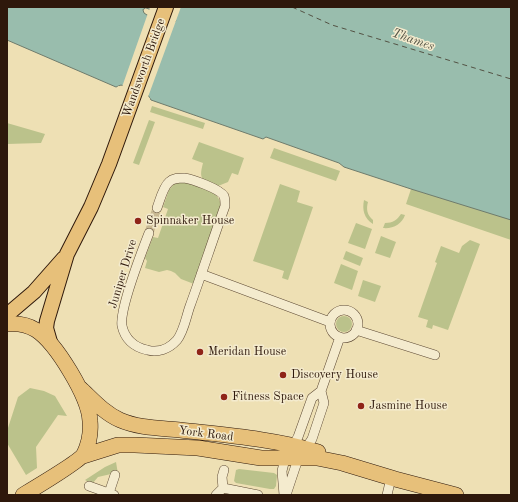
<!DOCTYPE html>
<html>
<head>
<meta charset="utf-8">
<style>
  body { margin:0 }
  #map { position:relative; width:518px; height:502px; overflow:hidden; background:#eee0b4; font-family:"Old Standard TT",serif }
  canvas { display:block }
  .frame { position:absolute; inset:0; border:8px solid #2e180b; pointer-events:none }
</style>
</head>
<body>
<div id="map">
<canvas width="518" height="502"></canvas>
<div class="frame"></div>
</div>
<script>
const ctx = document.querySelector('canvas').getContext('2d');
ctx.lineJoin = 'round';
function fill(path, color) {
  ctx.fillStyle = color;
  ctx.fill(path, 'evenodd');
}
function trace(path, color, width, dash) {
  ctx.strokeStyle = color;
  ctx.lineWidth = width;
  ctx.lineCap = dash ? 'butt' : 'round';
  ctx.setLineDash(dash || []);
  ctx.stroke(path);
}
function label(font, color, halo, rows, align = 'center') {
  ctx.font = font + ' "Old Standard TT",serif';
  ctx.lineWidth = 3;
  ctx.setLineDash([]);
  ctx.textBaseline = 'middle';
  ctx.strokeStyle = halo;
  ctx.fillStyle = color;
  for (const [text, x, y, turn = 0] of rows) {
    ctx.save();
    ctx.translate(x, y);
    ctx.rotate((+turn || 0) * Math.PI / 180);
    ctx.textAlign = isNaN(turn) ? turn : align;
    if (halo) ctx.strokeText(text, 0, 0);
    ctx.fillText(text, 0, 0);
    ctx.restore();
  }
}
fill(new Path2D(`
  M152 106 205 123 203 129 150 112Z
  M149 120 155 122 139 165 133 163Z
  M7 123 45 134 41 143 7 144Z
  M199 142 244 158 238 175 232 173 228 182 218 186C203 181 198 181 203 163L192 159Z
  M274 148 340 171 336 181 270 158Z
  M186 182C200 187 221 189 221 208L194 284 181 279 175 273 171 271 167 270 159 272 145 268 147 261 145 258 153 237 158 238 168 209 163 207 169 190 175 183Z
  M280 184 300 191 297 202 313 207 288 280 282 278 284 271 253 261Z
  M411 189 511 219V240L406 204Z
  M364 200 368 202C366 209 367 215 373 220V224C364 218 362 210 364 200Z
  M401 214 405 215C402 224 393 229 383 228L385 223C393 223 397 220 401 214Z
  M356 223 372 229 365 249 348 243Z
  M381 236 396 242 390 258 375 253Z
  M470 240 480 244 448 330 433 325 432 329 426 327 428 320 418 317 437 263 435 262 441 246 459 253 462 246Z
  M346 251 363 258 360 266 343 259Z
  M341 264 358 271 352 290 334 283Z
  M363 280 381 286 375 302 358 296Z
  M336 324a8 8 0 1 1 16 0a8 8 0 1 1-16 0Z
  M30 388 44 391 55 396 67 416 58 415 36 447 37 468 26 475 7 443V431L18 397Z
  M116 462 118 474 112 472 111 474 98 477 92 484 85 480 105 467Z
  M239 469 274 473 277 475 276 486 274 489H270L236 483 234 481 236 470Z`), '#bbc28b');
const water = new Path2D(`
  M7 7H511V220L411 189 344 167 339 163 266 137 263 139 151 100 148 95 121 85 116 87 7 40ZM146 8 174 18 176 21 172 24 147 15 144 13 143 10Z`);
fill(water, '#99bdad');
trace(water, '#6e7b6c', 1);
fill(new Path2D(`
  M150 7H181L148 97 150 98 149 101 147 97 121 87 117 88 118 86 122 87 148 13 172 21H174L149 11Z`), '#eee0b4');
trace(new Path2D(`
  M292 7 332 25 511 79`), '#535244', 1, [5, 4]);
trace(new Path2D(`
  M149 233 157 208`), '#c8b892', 9, [9, 4.5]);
const minor = new Path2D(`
  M149 233C142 251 119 310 122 326 125 339 134 347 147 350 158 353 169 349 177 340 184 331 186 317 190 306 202 273 213 239 225 206 225 203 225 199 224 196 220 189 192 179 184 178 179 178 173 178 169 182 163 187 160 200 157 208
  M201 274 330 322
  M330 324a14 14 0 1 1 28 0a14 14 0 1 1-28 0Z
  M356 330 435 355
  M89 486 114 495
  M223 488 222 477 224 470
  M109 493 115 475
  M216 495 223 488 258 495
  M284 495 282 471 284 463 298 437 312 398 321 391 340 337
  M286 495 297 462 312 439 324 403 321 391
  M387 495 391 478`);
const primary = new Path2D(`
  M7 315 34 292 64 258
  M50 342 46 328 47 321 67 254 91 207 109 164 166 7`);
const trunk = new Path2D(`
  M7 324C17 323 28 325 36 330 56 343 89 397 90 421 91 432 89 444 84 454 80 461 33 489 23 495
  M80 388C92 399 104 413 120 420 138 428 160 428 180 430 224 435 276 439 318 452
  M83 456 118 445H135L198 448 261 458H317L342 463 395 479 456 495`);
trace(minor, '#5e4a35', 10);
trace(primary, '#2e180b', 16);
trace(trunk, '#2e180b', 16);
trace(minor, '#f4ebce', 9);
trace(primary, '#e7c07a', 14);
trace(trunk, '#e7c07a', 15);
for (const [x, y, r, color] of [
  [138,221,4,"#8f2418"],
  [200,352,4,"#8f2418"],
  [283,375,4,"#8f2418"],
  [224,397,4,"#8f2418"],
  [361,406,4,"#8f2418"]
]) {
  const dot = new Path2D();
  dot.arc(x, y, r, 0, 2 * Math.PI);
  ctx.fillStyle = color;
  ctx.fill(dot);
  trace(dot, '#f4ebce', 1.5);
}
label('12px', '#2e180b', '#f4ebce', [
  ["Wandsworth Bridge",144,68,-70],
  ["Juniper Drive",123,274,-73],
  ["York Road",206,434,7]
]);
label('12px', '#2e180b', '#f4ebce', [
  ["Spinnaker House",146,221],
  ["Meridan House",208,352],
  ["Discovery House",291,375],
  ["Fitness Space",232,397],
  ["Jasmine House",369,406]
], 'left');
label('italic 13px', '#535244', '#f4ebce', [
  ["Thames",413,40,19]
]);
</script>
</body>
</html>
